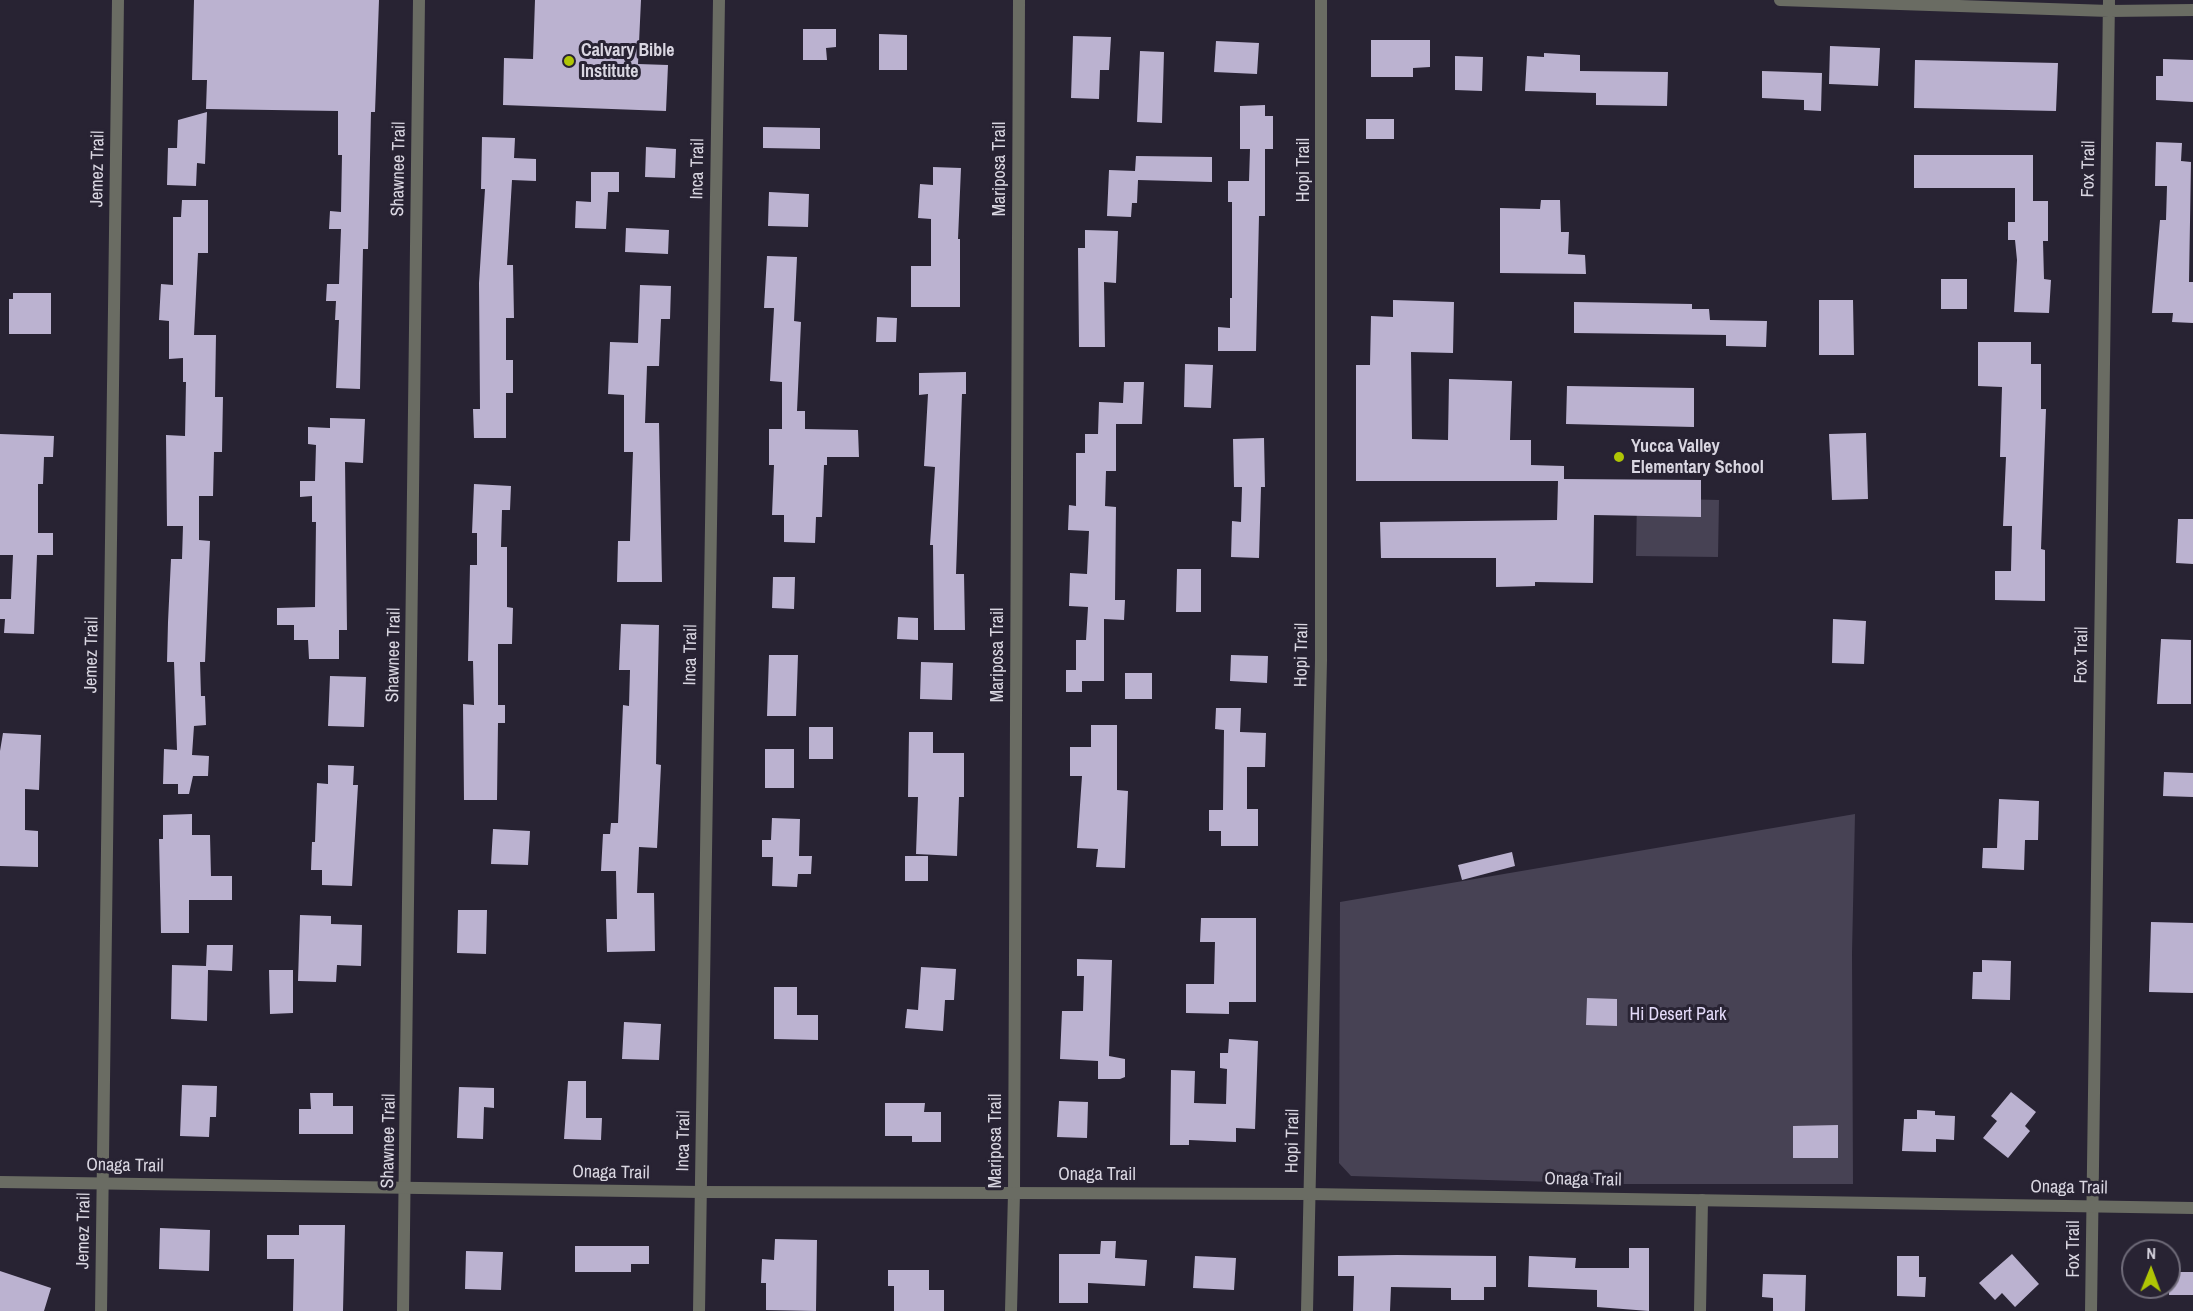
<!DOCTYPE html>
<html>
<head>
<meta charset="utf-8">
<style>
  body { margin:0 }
  #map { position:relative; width:2193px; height:1311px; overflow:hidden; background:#282333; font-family:"Archivo Narrow",sans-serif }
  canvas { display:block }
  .north { position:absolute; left:2121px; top:1239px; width:60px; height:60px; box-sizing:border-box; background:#282333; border:2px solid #6f6b79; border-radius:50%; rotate:1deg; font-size:16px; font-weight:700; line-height:24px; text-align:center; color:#d9d6e1 }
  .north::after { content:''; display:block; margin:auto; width:21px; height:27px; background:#afc505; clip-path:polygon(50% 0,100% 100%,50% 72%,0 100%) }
</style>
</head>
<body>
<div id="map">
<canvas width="2193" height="1311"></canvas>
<div class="north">N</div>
</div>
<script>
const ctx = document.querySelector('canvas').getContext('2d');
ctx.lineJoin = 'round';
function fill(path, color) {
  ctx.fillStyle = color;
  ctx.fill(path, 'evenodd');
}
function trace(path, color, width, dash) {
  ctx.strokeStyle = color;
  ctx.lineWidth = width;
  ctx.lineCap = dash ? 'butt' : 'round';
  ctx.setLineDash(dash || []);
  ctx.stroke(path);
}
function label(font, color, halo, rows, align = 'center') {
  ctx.font = font + ' "Archivo Narrow",sans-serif';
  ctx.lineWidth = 6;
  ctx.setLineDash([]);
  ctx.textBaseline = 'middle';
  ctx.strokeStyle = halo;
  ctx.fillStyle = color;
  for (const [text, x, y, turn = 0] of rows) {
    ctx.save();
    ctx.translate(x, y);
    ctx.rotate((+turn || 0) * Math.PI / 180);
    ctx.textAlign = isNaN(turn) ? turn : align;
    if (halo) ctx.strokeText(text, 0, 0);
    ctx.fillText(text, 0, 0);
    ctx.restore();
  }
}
fill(new Path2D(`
  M1637 498 1719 500 1718 557 1636 556Z
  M1855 814 1852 953 1853 1184H1623L1351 1176 1339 1163 1340 902Z`), '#474254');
fill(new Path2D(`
  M194 0H379L375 112H371L368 249H363L360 389 336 388 339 320H335L336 301H326L327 284H339L341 229H329L330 211 341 212 342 155H338V111L206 109 207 80H192Z
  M535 0H641L638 64 668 65 666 111 503 105 504 58 533 59Z
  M803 29H836V47L826 48 827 60H803Z
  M879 34 907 35V70H879Z
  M1073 36 1111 37 1109 70H1100L1099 99 1071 98Z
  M1371 40H1430V67L1413 68V77H1371Z
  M1216 41 1259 43 1257 74 1214 72Z
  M1830 46 1880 48 1878 86 1829 84Z
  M1140 51 1164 52 1162 123 1137 122Z
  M1544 53 1580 55V71L1668 72 1667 106 1596 105V93L1525 91 1527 56 1544 57Z
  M1455 56 1483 57 1482 91 1455 90Z
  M2163 59 2193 60V102L2156 100V76H2163Z
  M1915 60 2058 63 2056 111 1914 108Z
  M1762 71 1822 73 1821 111 1804 110V100L1762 98Z
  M1265 105V116H1273V149H1265V216H1259L1256 351H1218V327L1230 328V298H1232V202H1228V181H1249L1250 149H1240V106Z
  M207 112 205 164 197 163 196 186 167 185 168 148H177L178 120Z
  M1366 119H1394V139H1366Z
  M763 127 820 128V149L763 148Z
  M482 137 515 138 514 158 536 159V181L512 180 507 265H513L514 318H506V360H513V393H506V438H474L473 409H480L479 283 485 189H481Z
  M2156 142 2182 143 2181 161 2191 162 2189 282H2193V323L2172 322 2173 313H2152L2160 220H2166L2167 186H2155Z
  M646 147 676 149 675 178 645 177Z
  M1914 155H2033V201H2048V241H2043L2044 279 2051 280 2049 313 2014 312 2017 260 2015 240H2008V222H2015V188H1914Z
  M1136 156 1212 157V182L1138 180 1137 203H1132L1131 217 1107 216 1109 170 1135 171Z
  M933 167 961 168 958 239H960V307H911V266H931V219L918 218 920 184 933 185Z
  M591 172H619V192H608L606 229 575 228 576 201 591 202Z
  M769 192 809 194 808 227 768 226Z
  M182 200H208V253H198L194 335H216L215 397H223L222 452H214L213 496H199V540L210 541 205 662H200L201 696H205L206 725 194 726 192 755 209 756 208 776H193L189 794H178V784H163L164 749 177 750 174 662H167L168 622 171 559H182L183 526H167L166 435 185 436 186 382H183V358L169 359V321L159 320 161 284 173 285V217H181Z
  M1541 200H1560L1561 232H1569L1568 254 1585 255 1586 274 1500 273V208L1540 209Z
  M626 228 669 230 668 254 625 252Z
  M1085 230 1118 231 1116 283 1104 282 1105 347H1079L1078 248H1085Z
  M767 256 797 257 794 321 801 322 797 411H805V429L858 430 859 457H827V465H824L822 517H816L815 543 784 542V515H772L774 465H769V429H782V382L770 381 774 308H764Z
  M1941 279H1967V309H1941Z
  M640 285 671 286 670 319H661L659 366H647L645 423H659L662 582H617L618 541H630L633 452H624V395L608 394 610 342 638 343Z
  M13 293H51V334H9V299H13Z
  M1393 300 1454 302 1453 353 1411 352 1412 439 1448 440 1449 379 1512 381 1510 440H1531V465L1564 466V479L1701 480V517L1594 515 1593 583 1535 582V586L1496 587V558H1381L1380 522 1557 520 1558 481H1356V365H1370L1371 316 1393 317Z
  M1819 300H1853L1854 355H1819Z
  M1574 302 1692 304V309H1709L1710 320 1767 321 1766 347 1726 346V335L1574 333Z
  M877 317 897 318 896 342H876Z
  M1978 342H2031V364H2041V409H2046L2041 549 2045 550V601L1995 600V571H2011L2012 526H2003L2006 457H2000L2002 387 1978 386Z
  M1185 364 1213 365 1211 408 1184 407Z
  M966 372V394H962L956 574H964L965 630H934L933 545H930L935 467 924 466 928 394 919 395V373Z
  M1124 382H1144L1142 424H1116V471H1106L1105 506 1116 507 1115 600H1125L1124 620 1104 619V681H1082V692H1066V670H1076V640H1086L1088 607 1069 606 1070 573 1087 574 1089 531 1068 530 1069 505 1076 506V453H1085V434H1098L1099 402 1123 403Z
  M1567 386 1694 388V427L1566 424Z
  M330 418 365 419 363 463 345 462 347 630H339V659H309L308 640H294V625H277V608L315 607 316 522H312V496L300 497V481H315L316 445 308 444V427L330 428Z
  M1866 433 1868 499 1832 500 1829 434Z
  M0 434 54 436 53 457H44L43 484H38V533H53V555H37L34 634 4 633 5 619H0V599H11L13 555H0Z
  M1264 438 1265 487H1261L1259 558 1231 557 1232 521 1241 522 1242 487H1234L1233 439Z
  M474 484 511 486 510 510H502L501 547H507V607L513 608 512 644H498V705H505V723H498L497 800H464L463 704 474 705 473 661H468L470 565H477V533H472Z
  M2178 519H2193V564L2176 563Z
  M1177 569H1201V612H1176Z
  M773 577H795L794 609 772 608Z
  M898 617 918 618V640L897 639Z
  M1833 619 1866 621 1864 664 1832 663Z
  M621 624 659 625 656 764 661 765 657 848 639 847 637 893H654L655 951 607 952 606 919H617L616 871H601L603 834H610L611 823H618L623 705 629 706 630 670H619Z
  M2161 639 2191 640V704H2157Z
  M769 655H798L796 716H767Z
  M1231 655 1268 656 1267 683 1230 681Z
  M921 662 953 663 952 700 920 699Z
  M1125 673H1152V699H1125Z
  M330 676 366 677 364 727 328 726Z
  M1216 708H1241L1240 732 1266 733 1265 767H1247V809H1258V846H1221V831H1209V810H1223L1224 730 1215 729Z
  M1091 725H1117V790L1128 791 1125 868 1096 867 1098 849 1077 848 1082 776H1070V747H1091Z
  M809 727H833V759H809Z
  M909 732H933V753H964V797H959L957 856 916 854 918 797H908Z
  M3 733 41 735 39 790 25 789V830L38 831V867L0 866V751Z
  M765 749H794V788H765Z
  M328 765 354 766 353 785H358L352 886 322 885V870H311L312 842H315L317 783 328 784Z
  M2164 772 2193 773V797L2163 796Z
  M1999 799 2039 801 2038 840H2025L2024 870 1982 868 1983 848H1997Z
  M192 814V835H210L211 876H232V900H189V933H161L159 839H163V815Z
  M772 818 800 819 799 856H812L811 874H798L797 887 772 886 773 857H762V840H771Z
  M493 829 530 831 528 865 491 864Z
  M1512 852 1515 866 1462 880 1458 865Z
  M905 856H928V881H905Z
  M458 910H487L486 954 457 953Z
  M300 915 331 916V924L362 925 361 966 337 965 336 982 298 981Z
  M1201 918H1256V1002H1229V1014L1186 1013V984H1214L1215 942H1200Z
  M2151 922 2193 923V993L2149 992Z
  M207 945H233L232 971 208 970 207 1021 171 1019 172 965 206 966Z
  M1077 959 1112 960 1109 1056 1125 1059V1077L1120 1079H1098V1061L1060 1059 1062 1011H1083L1084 976H1077Z
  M1982 960 2011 961 2010 1000 1972 999 1973 972H1982Z
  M921 967 956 969 954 1000H945L943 1031 905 1028 907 1009 918 1010Z
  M269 970H293V1013L270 1014Z
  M774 987H797V1015H818V1040L774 1039Z
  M1587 998 1617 999V1026L1586 1025Z
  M624 1022 661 1024 659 1060 622 1059Z
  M1229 1039 1258 1041 1255 1129 1236 1128V1142L1189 1140V1145H1170L1171 1070 1195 1071 1194 1103 1226 1104 1227 1069 1220 1068V1053H1228Z
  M568 1081H586V1118H602L601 1140 564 1139Z
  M182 1085 217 1086 216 1117H210L209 1137 180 1136Z
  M459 1087 494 1088V1108L484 1107 483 1139 457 1138Z
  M2011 1092 2036 1112 2025 1126 2030 1131 2008 1158 1983 1138 1997 1121 1991 1116Z
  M310 1093H333V1106H353V1134H299V1109H311Z
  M1059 1101 1088 1102 1087 1138 1057 1137Z
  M885 1103H925L924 1112H941V1142H912V1136H885Z
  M1917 1110 1935 1111V1115L1955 1116 1954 1140 1936 1139V1152L1902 1151 1904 1119H1917Z
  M1838 1125V1158H1793V1126Z
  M299 1225H345L343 1311H293L294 1259H267V1235H299Z
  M160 1228 210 1230 209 1271 159 1269Z
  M775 1239 817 1240 816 1311 766 1310V1283H761L762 1259 774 1260Z
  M1101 1241H1116L1115 1258 1147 1260 1145 1286 1088 1283V1303H1059V1254H1100Z
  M575 1246H649V1264H631V1272H575Z
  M1629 1248H1649V1311L1597 1307V1290L1528 1287 1529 1256 1576 1258 1575 1268H1629Z
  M466 1251 503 1252 501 1290 465 1289Z
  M2012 1254 2039 1284 2015 1307 2002 1293 1995 1300 1979 1283Z
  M1397 1255 1496 1256V1287H1484V1300H1451V1288L1391 1287 1390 1311H1353L1354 1276H1338V1256Z
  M1195 1256 1236 1258 1234 1290 1193 1288Z
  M1897 1256H1919V1277H1926L1925 1297 1897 1296Z
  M888 1270H929V1290H944V1311H894V1286H888Z
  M0 1271 51 1288 44 1311H0Z
  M2169 1272H2193V1295H2169Z
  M1763 1274 1806 1275 1805 1311H1773V1298L1762 1297Z`), '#bbb2d0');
trace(new Path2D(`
  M1780 0 2109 11 2193 10
  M101 1311 118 0
  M403 1311 419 0
  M699 1311 719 0
  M1011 1311 1014 1193 1019 0
  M1307 1311 1321 660V0
  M1700 1311 1702 1200
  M2091 1311 2109 0`), '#6a6c63', 12);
trace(new Path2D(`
  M0 1182 701 1192 1309 1194 2193 1208`), '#6a6c63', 12);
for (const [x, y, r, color] of [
  [569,61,6,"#afc505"],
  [1619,457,6,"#afc505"]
]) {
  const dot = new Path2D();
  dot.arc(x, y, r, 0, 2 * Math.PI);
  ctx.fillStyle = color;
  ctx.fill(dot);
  trace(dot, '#282333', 2);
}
label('bold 18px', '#d9d6e1', '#282333', [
  ["Calvary Bible",581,51],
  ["Institute",581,72],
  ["Yucca Valley",1631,447],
  ["Elementary School",1631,468]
], 'left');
label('18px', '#d9d6e1', '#282333', [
  ["Jemez Trail",98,169,-89],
  ["Shawnee Trail",399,169,-89],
  ["Inca Trail",698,169,-89],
  ["Mariposa Trail",1000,169,-90],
  ["Fox Trail",2089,169,-89],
  ["Hopi Trail",1304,170,-90],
  ["Jemez Trail",92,655,-89],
  ["Shawnee Trail",394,655,-89],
  ["Inca Trail",691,655,-89],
  ["Mariposa Trail",998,655,-90],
  ["Hopi Trail",1302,655,-89],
  ["Fox Trail",2082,655,-89],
  ["Shawnee Trail",389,1141,-89],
  ["Inca Trail",684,1141,-89],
  ["Mariposa Trail",996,1141,-90],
  ["Hopi Trail",1293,1141,-89],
  ["Onaga Trail",125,1166,1],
  ["Onaga Trail",611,1173,1],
  ["Onaga Trail",1097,1175],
  ["Onaga Trail",1583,1180,1],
  ["Onaga Trail",2069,1188,1],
  ["Jemez Trail",84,1231,-89],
  ["Fox Trail",2074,1249,-90]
]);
label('18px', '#e4dbfa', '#282333', [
  ["Hi Desert Park",1678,1015]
]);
</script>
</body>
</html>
